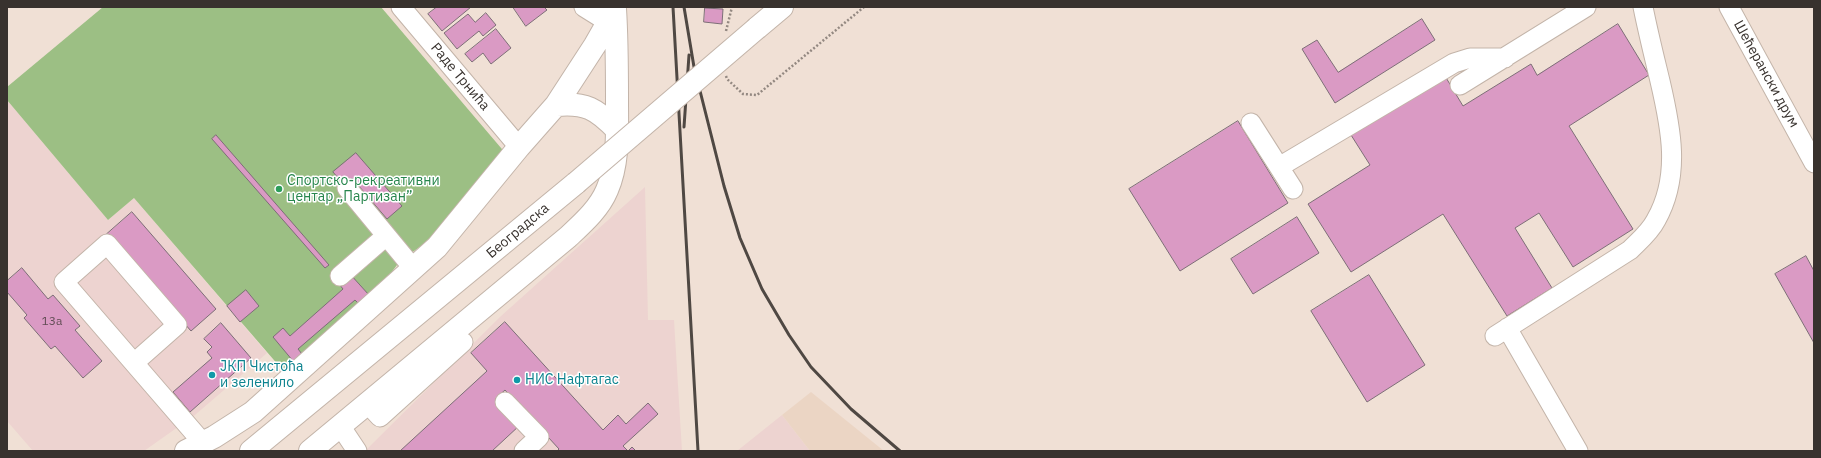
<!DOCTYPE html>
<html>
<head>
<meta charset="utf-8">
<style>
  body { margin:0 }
  #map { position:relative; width:1821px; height:458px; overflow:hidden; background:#f0e0d5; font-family:"IBM Plex Sans",sans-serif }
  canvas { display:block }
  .frame { position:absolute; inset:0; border:8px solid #38322e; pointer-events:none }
</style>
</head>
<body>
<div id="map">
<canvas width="1821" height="458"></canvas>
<div class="frame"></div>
</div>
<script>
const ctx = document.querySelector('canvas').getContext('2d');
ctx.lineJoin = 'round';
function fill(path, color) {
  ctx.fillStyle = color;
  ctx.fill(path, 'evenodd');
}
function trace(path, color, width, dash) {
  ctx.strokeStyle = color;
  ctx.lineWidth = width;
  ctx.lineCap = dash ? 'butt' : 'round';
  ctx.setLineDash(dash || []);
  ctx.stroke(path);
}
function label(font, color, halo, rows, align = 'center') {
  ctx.font = font + ' "IBM Plex Sans",sans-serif';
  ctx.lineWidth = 3;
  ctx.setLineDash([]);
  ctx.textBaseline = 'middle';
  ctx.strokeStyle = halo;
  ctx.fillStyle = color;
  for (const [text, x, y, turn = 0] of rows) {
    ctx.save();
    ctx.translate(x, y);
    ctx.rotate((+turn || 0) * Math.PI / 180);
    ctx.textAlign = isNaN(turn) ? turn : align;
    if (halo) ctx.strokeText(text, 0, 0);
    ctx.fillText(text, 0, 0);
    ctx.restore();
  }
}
fill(new Path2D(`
  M7 100 108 220 134 198 267 353 195 415 144 451H33L7 421Z
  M645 187 648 320H674L682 451H365L501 316Z
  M782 415 810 451H737Z`), '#edd3d0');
fill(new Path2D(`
  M811 392 884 451H810L782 415Z`), '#ebd5c4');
fill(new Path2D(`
  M103 7H381L507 155 428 241 400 261 376 293 286 374 134 198 108 220 7 100V87Z`), '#9cbf84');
const building = new Path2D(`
  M437 7H471L442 31 428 14Z
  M513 7H544L547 10 526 26Z
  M705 8 723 9 722 24 704 22Z
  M486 13 496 25 483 36 479 31 457 49 444 33 468 14 475 22Z
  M1422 19 1435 40 1335 103 1302 49 1317 40 1338 72Z
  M1618 24 1649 75 1569 126 1633 229 1573 267 1539 213 1515 228 1552 288 1507 316 1443 214 1351 272 1308 204 1370 165 1351 135 1445 76 1463 106 1531 64 1537 75Z
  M496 29 511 48 491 64 483 53 472 62 465 54Z
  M1238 121 1288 203 1180 271 1129 189Z
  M216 135 329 265 325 268 212 139Z
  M356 153 402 206 387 219 352 178 344 185 333 172Z
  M132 212 216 309 191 331 107 234Z
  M1297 217 1319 253 1253 294 1231 259Z
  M1806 256 1814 271V343L1775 274Z
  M22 268 48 299 53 295 80 326 75 330 102 361 83 378 55 346 51 349 24 318 27 315 7 292V281Z
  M350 274 369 295 359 304 355 300 298 349 302 354 293 361 273 337 283 328 290 336 343 289 339 284Z
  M1369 275 1425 365 1367 402 1311 311Z
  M246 290 259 306 240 322 227 306Z
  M505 322 603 430 618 415 626 424 648 403 658 414 623 446 628 451 632 447 636 451H557L559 449 505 390 495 399 520 425 492 451H400L487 371 471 353Z
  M221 323 251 358 190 412 173 392 212 358 207 352 212 347 204 339Z`);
fill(building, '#da9ac4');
trace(building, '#7d6e77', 1);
const minor = new Path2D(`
  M401 7 519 147
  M584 7 608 22
  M1729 7 1814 163
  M1460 85 1586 7
  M1251 123 1293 189
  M1279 167 1454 63 1470 58H1505
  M347 188 413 268
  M340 276 386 236
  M1507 328 1578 451
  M1495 336 1630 250C1639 241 1650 232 1656 220 1681 176 1671 128 1660 81 1654 56 1648 32 1643 7
  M134 363 177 325 107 244 64 282 203 443
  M505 402 539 437 524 451
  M368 404 380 417 463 342
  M341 427 357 451`);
const major = new Path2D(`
  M757 28 782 7
  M556 105C585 102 597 109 617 130
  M186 451 214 437 253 412 437 247 519 147 556 105 595 45 615 10
  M251 451 576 183
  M310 451 568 237C583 223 599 209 607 190 619 163 617 130 617 100 617 70 617 39 615 9`);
trace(minor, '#c3b4a9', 21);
trace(major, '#c3b4a9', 24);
trace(new Path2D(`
  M726 31 732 7
  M726 76 727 79 743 94 757 95 864 7`), '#938881', 2.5, [2, 2]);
trace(minor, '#fff', 19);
trace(major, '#fff', 22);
trace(new Path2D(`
  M673 7 698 451
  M684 7 694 67 724 186 740 238 762 289 789 335 811 367 851 409 900 451
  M684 127 689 55`), '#4f4843', 3);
const majorBridge = new Path2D(`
  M576 183 757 28`);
trace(majorBridge, '#c3b4a9', 24, []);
trace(majorBridge, '#fff', 22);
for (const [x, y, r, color] of [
  [279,189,4,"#2e9e5b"],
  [212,375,4,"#0f9aa8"],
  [517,380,4,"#0f9aa8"]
]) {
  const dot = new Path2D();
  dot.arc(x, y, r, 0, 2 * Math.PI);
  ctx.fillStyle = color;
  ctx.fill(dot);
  trace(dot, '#fff', 1.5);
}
label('12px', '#604c54', null, [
  ["13a",52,322]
]);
label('14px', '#38322e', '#fff', [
  ["Шећерански друм",1766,74,61],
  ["Раде Трнића",460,77,50],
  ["Београдска",518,231,-40]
]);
label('14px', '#27864d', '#fff', [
  ["Спортско-рекреативни",287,181],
  ["центар „Партизан”",287,197]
], 'left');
label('14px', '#0d838f', '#fff', [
  ["ЈКП Чистоћа",220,367],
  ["и зеленило",220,383],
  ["НИС Нафтагас",525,380]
], 'left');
</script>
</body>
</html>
